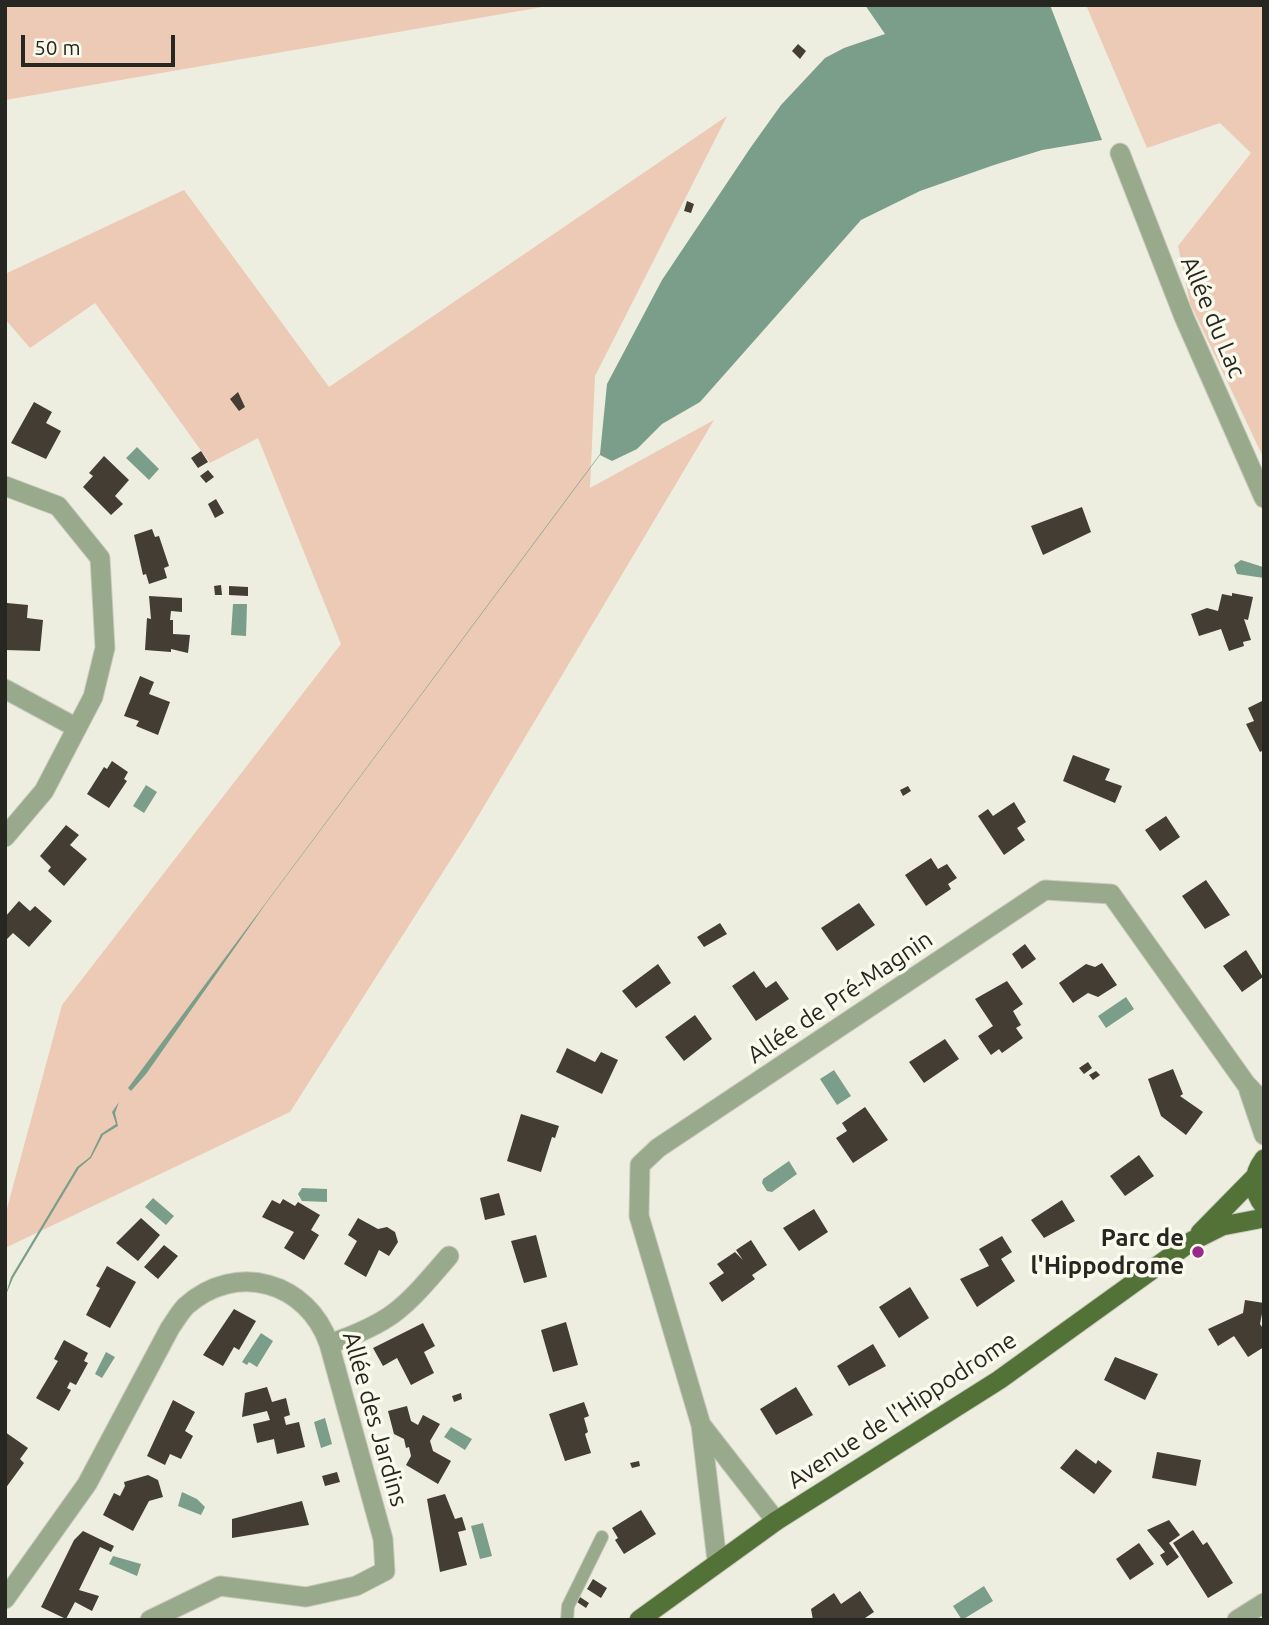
<!DOCTYPE html>
<html>
<head>
<meta charset="utf-8">
<style>
  body { margin:0 }
  #map { position:relative; width:1269px; height:1625px; overflow:hidden; background:#edede0; font-family:Ubuntu,sans-serif }
  canvas { display:block }
  .frame { position:absolute; inset:0; border:7px solid #272722; pointer-events:none }
  .scale { position:absolute; left:21px; top:35px; width:154px; height:32px; box-sizing:border-box; border:4px solid #272722; border-top:0; padding-left:9px; font-size:21px; line-height:24px; white-space:nowrap; color:#272722; -webkit-text-stroke:5px #fafaed; paint-order:stroke }
</style>
</head>
<body>
<div id="map">
<canvas width="1269" height="1625"></canvas>
<div class="frame"></div>
<div class="scale">50 m</div>
</div>
<script>
const ctx = document.querySelector('canvas').getContext('2d');
ctx.lineJoin = 'round';
function fill(path, color) {
  ctx.fillStyle = color;
  ctx.fill(path, 'evenodd');
}
function trace(path, color, width, dash) {
  ctx.strokeStyle = color;
  ctx.lineWidth = width;
  ctx.lineCap = dash ? 'butt' : 'round';
  ctx.setLineDash(dash || []);
  ctx.stroke(path);
}
function label(font, color, halo, rows, align = 'center') {
  ctx.font = font + ' Ubuntu,sans-serif';
  ctx.lineWidth = 7;
  ctx.setLineDash([]);
  ctx.textBaseline = 'middle';
  ctx.strokeStyle = halo;
  ctx.fillStyle = color;
  for (const [text, x, y, turn = 0] of rows) {
    ctx.save();
    ctx.translate(x, y);
    ctx.rotate((+turn || 0) * Math.PI / 180);
    ctx.textAlign = isNaN(turn) ? turn : align;
    if (halo) ctx.strokeText(text, 0, 0);
    ctx.fillText(text, 0, 0);
    ctx.restore();
  }
}
fill(new Path2D(`
  M5 5H554L5 100Z
  M1086 5H1264V459L1190 303 1178 246 1251 153 1220 123 1147 148Z
  M727 116 595 376 590 488 714 420 471 828 290 1112 5 1248V1216L62 1005 341 644 258 438 210 463 95 303 30 348 5 319V274L184 190 329 387Z`), '#eccab5');
fill(new Path2D(`
  M865 5H1050L1102 140 1042 150 994 165 920 191 861 220 700 402 662 424 637 449 612 461 600 455 267 902 146 1074 131 1091 128 1088 600 454 607 384 662 280 751 147 781 105 825 58 844 48 885 34Z
  M137 447 159 469 149 480 126 458Z
  M1241 560 1263 567 1264 578 1237 574 1234 565Z
  M233 604H247L246 636 231 635Z
  M146 785 157 792 144 813 133 806Z
  M1126 997 1134 1009 1106 1028 1098 1016Z
  M834 1070 851 1096 837 1105 820 1079Z
  M119 1102 115 1113 118 1126 103 1135 91 1158 79 1168 13 1278 5 1297 11 1277 77 1167 90 1157 101 1134 116 1124 112 1112Z
  M789 1161 797 1174 772 1192 767 1191 762 1183 763 1179Z
  M302 1188 327 1189V1202L302 1201 298 1194Z
  M153 1198 174 1216 166 1225 145 1207Z
  M261 1333 273 1341 257 1367 249 1362 247 1365 242 1362Z
  M106 1352 115 1357 102 1378 95 1374Z
  M325 1418 332 1444 321 1448 314 1422Z
  M451 1427 472 1439 465 1450 444 1437Z
  M182 1492 197 1499 205 1507 201 1515 178 1506Z
  M483 1523 492 1556 480 1559 471 1526Z
  M113 1556 141 1564 137 1576 109 1564Z
  M984 1586 993 1601 962 1620 953 1606Z`), '#7b9e8a');
fill(new Path2D(`
  M798 44 806 51 800 59 792 51Z
  M687 201 694 204 691 213 684 211Z
  M238 392 245 407 239 411 230 399Z
  M34 402 52 412 46 423 61 431 46 459 11 443Z
  M201 451 208 462 198 468 191 458Z
  M104 456 129 480 115 496 123 504 111 515 83 487 93 476 89 473Z
  M208 470 214 477 206 483 200 476Z
  M216 499 224 513 215 518 208 504Z
  M1082 507 1091 532 1043 555 1031 526Z
  M152 529 155 537 159 536 169 566 164 568 167 578 149 584 146 574 143 575 134 535Z
  M221 585 222 595H215L214 586Z
  M229 586 248 587V596L229 595Z
  M1232 593 1253 597 1248 620 1244 619 1251 640 1243 642 1244 646 1229 651 1221 629 1199 636 1191 614 1207 608 1218 611 1222 594 1232 596Z
  M149 596 182 598V612L171 611 170 620H173V634L190 635 188 653 171 649V652L145 650 147 618 151 619Z
  M7 603 28 605 27 618 43 620 40 651 5 650Z
  M140 676 154 682 149 694 170 702 158 735 136 726 139 721 124 716Z
  M1264 700V750L1260 752 1246 724 1254 721 1248 708Z
  M1073 755 1110 769 1105 780 1122 786 1115 803 1063 781Z
  M112 761 128 772 124 779 127 781 109 808 87 794 104 767 107 769Z
  M908 786 911 791 903 796 900 790Z
  M1014 802 1026 822 1017 828 1025 840 1004 855 978 816 988 809 993 816Z
  M1166 816 1180 837 1160 851 1145 830Z
  M66 825 79 835 70 845 87 859 64 886 48 871 51 867 40 856Z
  M931 858 938 869 947 864 957 878 948 884 951 889 926 906 905 875Z
  M1206 880 1230 915 1205 929 1182 896Z
  M19 901 30 911 35 906 52 921 29 947 13 933 5 941V917Z
  M859 903 875 925 837 951 821 928Z
  M720 923 727 934 704 947 697 937Z
  M1025 944 1036 959 1022 969 1012 954Z
  M1246 950 1263 977 1242 992 1223 966Z
  M1102 963 1117 985 1098 997 1088 993 1073 1003 1059 983 1086 964 1095 967Z
  M658 964 671 983 636 1008 622 991Z
  M754 971 766 988 776 981 789 999 756 1021 732 986Z
  M1007 981 1023 1004 1013 1011 1021 1025 1016 1028 1023 1038 1002 1053 999 1049 991 1055 978 1036 993 1026 975 999Z
  M695 1015 712 1039 684 1061 665 1037Z
  M945 1039 959 1059 924 1083 909 1062Z
  M567 1048 595 1062 601 1052 618 1060 602 1094 556 1072Z
  M1088 1062 1092 1068 1084 1074 1079 1068Z
  M1173 1069 1183 1094 1180 1096 1203 1112 1186 1135 1161 1116 1148 1079Z
  M1096 1071 1100 1075 1093 1080 1089 1075Z
  M865 1107 888 1140 853 1163 836 1138 847 1131 842 1123Z
  M521 1114 559 1126 555 1138 552 1137 541 1172 507 1161Z
  M1139 1155 1154 1176 1125 1196 1110 1176Z
  M499 1193 505 1215 485 1220 480 1198Z
  M283 1199 295 1206 298 1202 320 1215 311 1230 319 1235 304 1260 284 1248 294 1232 262 1217 272 1200 280 1204Z
  M1062 1200 1075 1221 1044 1238 1031 1220Z
  M814 1209 828 1232 799 1251 783 1228Z
  M141 1218 160 1235 138 1261 116 1243Z
  M358 1218 378 1229 387 1227 395 1232 398 1242 389 1256 379 1250 366 1277 344 1264 357 1241 348 1235Z
  M536 1235 547 1277 524 1283 511 1241Z
  M1002 1236 1012 1252 1001 1259 1015 1281 977 1307 960 1279 989 1266 979 1249Z
  M751 1240 767 1265 752 1275 755 1279 722 1302 709 1283 724 1273 717 1264 735 1252 743 1260 736 1250Z
  M164 1245 178 1256 158 1279 144 1267Z
  M107 1266 136 1282 110 1328 86 1315 100 1288 96 1286Z
  M910 1287 929 1318 899 1338 879 1307Z
  M1245 1300 1264 1303 1260 1324 1264 1330V1347L1248 1357 1234 1336 1218 1346 1208 1329 1243 1313Z
  M234 1309 256 1321 239 1350 234 1347 223 1366 203 1355Z
  M566 1322 578 1365 553 1372 541 1330Z
  M423 1323 435 1346 424 1352 434 1373 411 1385 397 1358 383 1366 373 1348Z
  M64 1340 88 1353 84 1361 88 1363 76 1385 70 1382 67 1388 71 1390 59 1411 36 1398 58 1361 54 1359Z
  M873 1344 886 1366 849 1386 837 1366Z
  M1115 1357 1158 1374 1145 1400 1104 1380Z
  M267 1387 272 1402 286 1398 290 1415 284 1417 286 1425 299 1422 305 1447 277 1454 274 1439 257 1443 253 1424 270 1420 267 1411 242 1417 245 1393Z
  M796 1387 813 1415 776 1435 760 1409Z
  M461 1393 462 1399 454 1402 452 1396Z
  M173 1400 195 1412 185 1431 193 1436 181 1459 170 1454 165 1465 147 1456Z
  M584 1402 589 1416 584 1418 588 1432 585 1434 591 1453 565 1461 549 1414Z
  M407 1406 411 1421 418 1425 423 1415 440 1424 430 1441 433 1451 451 1461 438 1484 406 1465 411 1456 409 1447 406 1448 404 1439 394 1434 388 1411Z
  M5 1432 28 1448 20 1459 24 1463 5 1489Z
  M1076 1449 1096 1464 1098 1460 1112 1471 1094 1494 1060 1468Z
  M1157 1452 1201 1460 1196 1486 1152 1478Z
  M639 1461 640 1466 632 1468 630 1463Z
  M337 1472 340 1482 325 1486 322 1476Z
  M148 1475 158 1480 163 1497 149 1501 133 1531 103 1515 114 1493 120 1496 125 1486 124 1482Z
  M445 1494 455 1519 462 1517 466 1530 458 1532 467 1565 440 1572 427 1499Z
  M302 1501 309 1525 232 1538V1519Z
  M641 1510 656 1534 624 1554 615 1540 618 1538 612 1528Z
  M1169 1520 1180 1535 1169 1543 1179 1557 1167 1566 1160 1555 1165 1552 1147 1530Z
  M1193 1530 1203 1545 1207 1542 1233 1583 1208 1598 1173 1543Z
  M83 1531 114 1546 111 1552 100 1547 79 1590 99 1596 92 1611 75 1602 66 1619 41 1607 74 1540Z
  M1139 1543 1154 1564 1130 1580 1116 1559Z
  M593 1579 607 1588 601 1598 587 1589Z
  M860 1591 874 1612 862 1620H813L811 1609 834 1593 841 1604Z
  M580 1597 589 1603 586 1608 577 1602Z`), '#433d34');
const service = new Path2D(`
  M567 1620 568 1606 602 1537`);
const minor = new Path2D(`
  M1120 153 1184 317 1264 498
  M5 486 58 506 100 558 105 648 93 697 44 791 5 837
  M5 689 77 728
  M1249 1091 1264 1135
  M329 1344C394 1322 405 1307 449 1256
  M702 1426 776 1521
  M717 1561 701 1425 639 1216 640 1165 658 1148 1045 890 1111 894 1246 1084 1264 1103
  M5 1599 87 1484 170 1328C175 1321 180 1312 186 1306 236 1261 308 1282 329 1344L383 1539 385 1571 356 1586 306 1597 220 1586 150 1620
  M1237 1620 1264 1603`);
const primary = new Path2D(`
  M1264 1159C1252 1175 1252 1191 1264 1206
  M1200 1233 1255 1177
  M639 1620 776 1521 999 1380 1192 1241 1222 1226 1264 1218`);
trace(service, '#c9c9be', 14);
trace(minor, '#c9c9be', 21);
trace(primary, '#c9c9be', 21);
trace(service, '#98aa8b', 12);
trace(minor, '#98aa8b', 19);
trace(primary, '#527238', 19);
for (const [x, y, r, color] of [
  [1198,1252,7,"#992a8a"]
]) {
  const dot = new Path2D();
  dot.arc(x, y, r, 0, 2 * Math.PI);
  ctx.fillStyle = color;
  ctx.fill(dot);
  trace(dot, '#fafaed', 2.5);
}
label('24px', '#272722', '#fafaed', [
  ["Allée du Lac",1213,317,67],
  ["Allée de Pré-Magnin",840,997,-34],
  ["Avenue de l'Hippodrome",902,1410,-33],
  ["Allée des Jardins",375,1419,74]
]);
label('bold 24px', '#272722', '#fafaed', [
  ["Parc de",1184,1238],
  ["l'Hippodrome",1184,1266]
], 'right');
</script>
</body>
</html>
